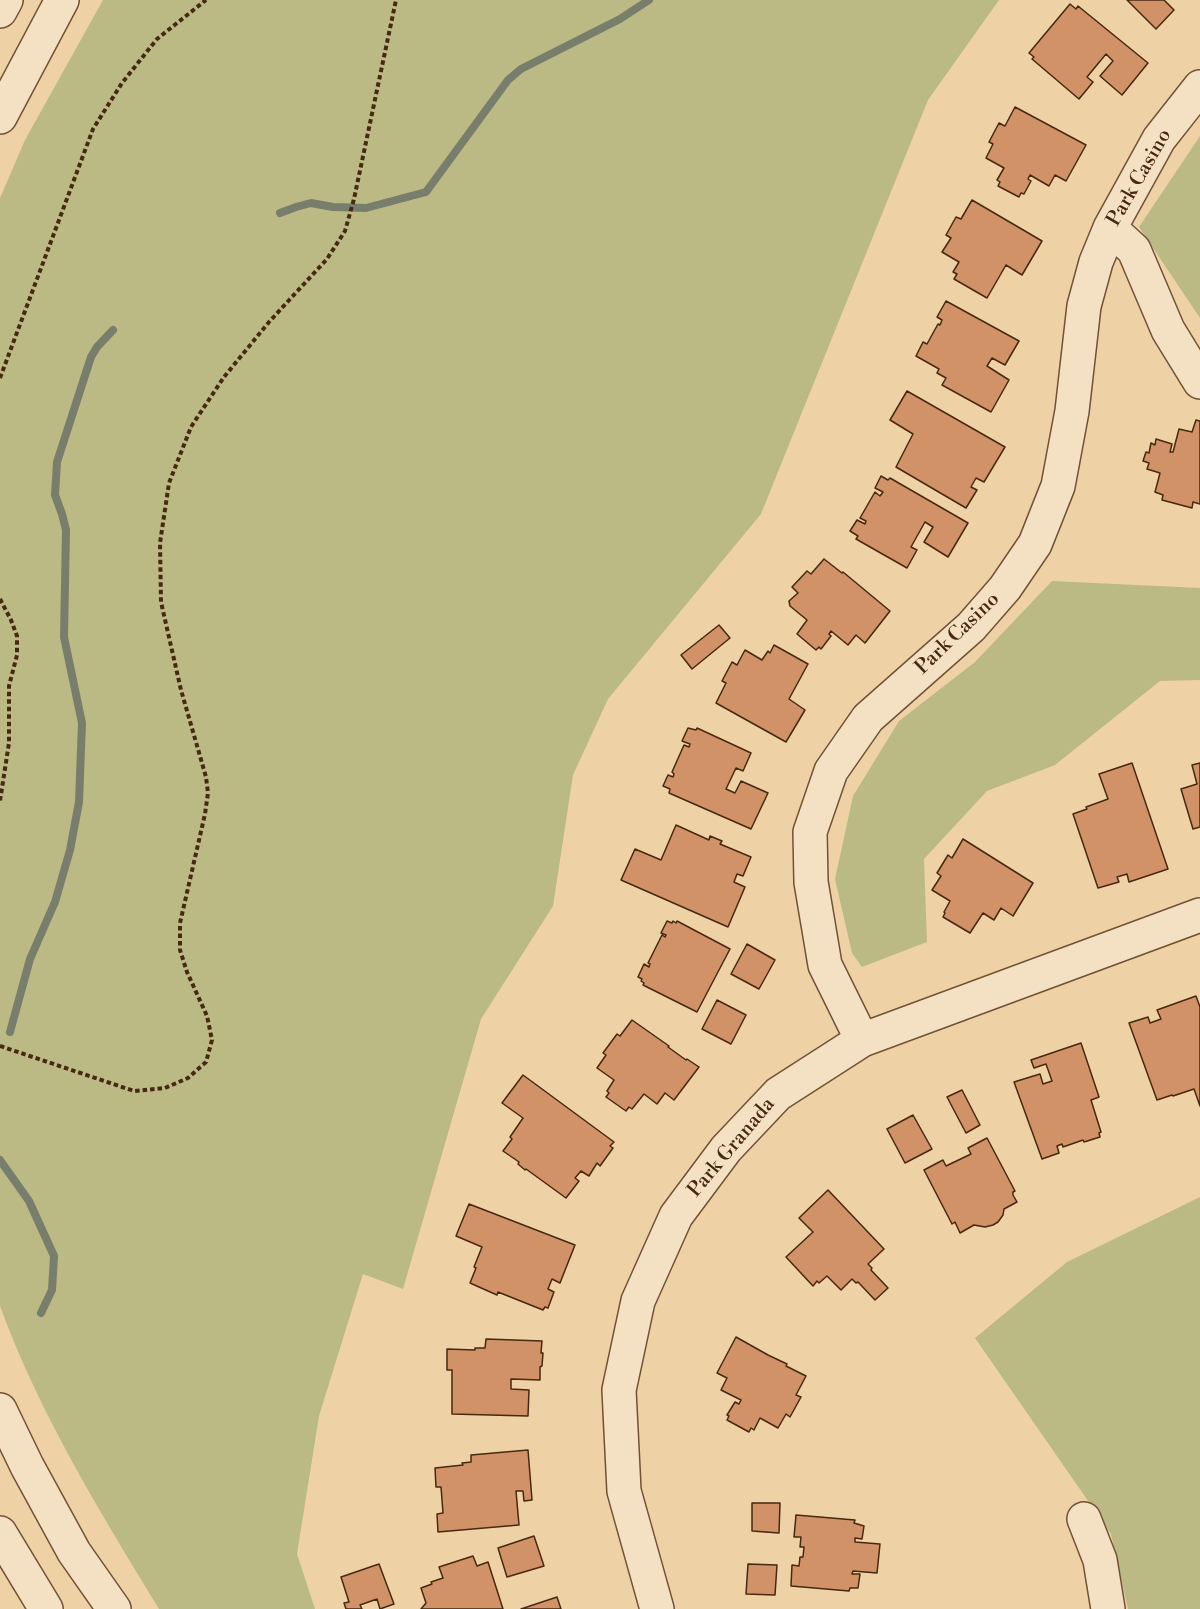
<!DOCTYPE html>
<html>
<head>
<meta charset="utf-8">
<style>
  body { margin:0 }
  canvas { display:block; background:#eed1a5 }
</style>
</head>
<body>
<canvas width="1200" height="1609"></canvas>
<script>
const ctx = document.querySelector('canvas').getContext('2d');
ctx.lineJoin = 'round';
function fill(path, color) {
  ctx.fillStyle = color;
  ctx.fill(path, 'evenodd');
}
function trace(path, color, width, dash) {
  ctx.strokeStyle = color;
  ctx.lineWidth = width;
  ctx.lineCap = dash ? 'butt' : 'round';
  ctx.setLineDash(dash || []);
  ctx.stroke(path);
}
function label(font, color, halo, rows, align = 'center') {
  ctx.font = font + ' "Libre Bodoni",serif';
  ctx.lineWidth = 4.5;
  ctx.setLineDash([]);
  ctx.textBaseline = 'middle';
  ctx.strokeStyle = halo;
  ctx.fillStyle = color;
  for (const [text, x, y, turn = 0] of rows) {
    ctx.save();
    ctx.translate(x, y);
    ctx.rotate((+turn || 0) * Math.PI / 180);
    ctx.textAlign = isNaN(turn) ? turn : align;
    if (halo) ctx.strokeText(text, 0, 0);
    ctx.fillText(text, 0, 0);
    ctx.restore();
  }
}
fill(new Path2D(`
  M103 0H999L928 100 761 514 608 699 573 775 553 906 481 1019 403 1289 363 1274 319 1416 297 1554 315 1609H159C100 1512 39 1413 0 1306V198L25 140Z
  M1200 136V318L1139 227Z
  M1052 581 1200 588V680L1160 681 1055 765 987 791 924 859 927 942 862 967 852 953 835 879 853 796 899 721 975 662Z
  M1200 1197V1609H1128L1111 1534 975 1338 1067 1262Z`), '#bcba84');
trace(new Path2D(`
  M280 213 296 207 311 203 333 207 366 208 426 192 508 80 521 69 620 19 649 0
  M10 1032 30 959 55 902 70 850 79 802 82 723 64 637 66 530 62 514 55 495 57 462 91 357 97 347 113 330
  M0 1160 29 1201 54 1256 52 1290 41 1313`), '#787e6c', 8);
const building = new Path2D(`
  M1127 0H1164L1174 10 1156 29Z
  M1070 4 1076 9 1078 6 1148 63 1122 95 1100 76 1113 61 1106 54 1087 77 1093 82 1079 99 1032 59 1034 57 1029 53Z
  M1015 107 1086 145 1066 181 1055 175 1049 186 1030 175 1028 179 1031 181 1024 194 1021 193 1019 197 998 186 1000 182 997 180 1004 168 986 158 993 144 989 142 999 123 1005 126Z
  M972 200 1042 241 1022 275 1006 265 987 298 954 279 957 274 953 272 959 262 942 252 951 238 946 235 956 217 961 219Z
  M946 301 1019 341 1005 365 992 358 987 366 1009 380 991 412 942 385 946 378 937 373 939 369 916 356 923 342 927 344 938 324 940 325 942 320 937 317Z
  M907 391 1005 447 984 482 976 478 971 487 977 490 966 508 896 467 913 434 890 420Z
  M1196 420 1200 421V504L1193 502 1192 508 1162 500 1163 495 1155 492 1160 473 1147 469 1149 463 1143 461 1146 452 1149 453 1151 443 1155 445 1156 439 1172 444 1170 452H1173L1179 429 1192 432Z
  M881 476 888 480 890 478 968 523 948 557 924 542 933 527 925 522 911 547 917 550 907 568 856 539 858 536 850 531 857 520 865 524 866 521 860 518 875 492 880 496 883 492 875 488Z
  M824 559 842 573 843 572 890 611 865 643 856 635 848 645 831 631 829 634 831 636 821 649 819 647 816 650 797 634 807 620 790 606 789 601 798 593 792 587 807 571 811 574Z
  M719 625 730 638 692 669 681 655Z
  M774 645 808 664 789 699 805 710 786 742 716 703 726 683 722 681 732 662 737 665 745 650 762 660 768 651 770 653Z
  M688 728 696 730 697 728 751 753 743 771 736 768 726 789 735 793 741 781 768 793 751 829 669 793 670 789 663 786 668 775 673 777 674 774 672 772 684 745 689 747 690 744 682 741Z
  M1132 763 1168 869 1129 882 1127 874 1117 877 1119 882 1098 888 1073 814 1087 809 1086 807 1108 799 1099 774Z
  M1200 763V827L1193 829 1181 789 1197 784 1192 765Z
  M676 825 709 840 710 836 722 841 720 844 751 857 743 876 737 874 734 882 745 887 728 927 621 880 635 849 661 860Z
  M963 839 1033 883 1013 916 1001 908 994 920 983 913 970 933 943 917 945 913 944 912 950 901 932 890 941 876 937 873 948 855 952 858Z
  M667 921 672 923 673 921 676 923 677 921 730 949 697 1012 643 985 644 983 641 981 642 979 638 977 644 964 649 967 650 964 648 963 662 935 665 937 666 935 661 933Z
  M747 944 775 960 759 989 731 974Z
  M1196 996 1200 1007V1106L1194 1089 1173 1096 1172 1095 1157 1100 1129 1023 1148 1017 1150 1023 1161 1019 1157 1010Z
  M717 1000 746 1015 731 1044 702 1029Z
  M632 1020 669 1046 668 1047 686 1060 687 1059 699 1067 674 1100 665 1093 657 1104 644 1094 632 1109 629 1107 626 1111 606 1097 609 1093 607 1091 614 1080 597 1068 606 1055 603 1053 617 1034 620 1036Z
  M1081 1043 1099 1097 1091 1100 1101 1132 1099 1133 1100 1137 1084 1142 1083 1140 1063 1147 1062 1144 1057 1146 1059 1153 1042 1159 1014 1082 1040 1074 1043 1084 1052 1081 1046 1064 1034 1068 1031 1060Z
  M523 1075 614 1142 610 1146 613 1148 600 1166 597 1163 589 1176 581 1171 575 1178 579 1181 566 1198 526 1169 525 1170 518 1164 519 1162 503 1151 512 1139 510 1137 523 1118 502 1103Z
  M962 1090 980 1125 966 1133 947 1097Z
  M913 1115 932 1149 905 1163 887 1129Z
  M987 1138 1015 1191 1013 1192V1195L1017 1202 1004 1209 1003 1215 998 1222 993 1225 985 1227 974 1225 960 1233 955 1222 952 1224 924 1170 943 1160 946 1166 971 1154 968 1148Z
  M828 1190 884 1249 868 1264 872 1268 871 1270 888 1288 875 1300 858 1282 856 1283 852 1279 841 1290 827 1276 819 1283 817 1281 813 1286 786 1257 813 1232 799 1218Z
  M469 1204 575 1245 560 1283 552 1279 548 1289 554 1292 548 1308 545 1307 543 1310 498 1292 497 1295 470 1283 476 1268 474 1267 482 1247 456 1236Z
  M736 1337 768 1355 787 1364 786 1366 806 1376 796 1395 801 1397 790 1417 786 1414 778 1428 760 1418 754 1430 751 1428 749 1432 727 1420 729 1416 727 1415 735 1402 739 1404 741 1400 721 1390 727 1378 717 1373Z
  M486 1339 542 1341 541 1353H543L542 1366 540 1367V1380L511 1379V1389L529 1390 528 1416 452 1414V1370H447V1349L475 1350V1348H485Z
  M528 1450 532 1500 524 1501 523 1491H516L519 1525 438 1532 437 1514 443 1513 441 1487H436L435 1468 463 1465 462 1463 471 1462V1455Z
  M752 1503H780L779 1533 752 1531Z
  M796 1515 855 1520 854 1523 864 1526 862 1539 855 1538V1542L880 1544 877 1573 853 1571 852 1574H860L858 1588H850L849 1591 791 1586 792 1565 799 1566 800 1557H803L804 1547H800L801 1537H794Z
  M534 1536 544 1566 507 1577 498 1548Z
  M473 1556 477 1566 488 1562 503 1609H421L426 1603 421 1588 432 1584 431 1582 443 1578 439 1567Z
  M379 1564 394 1604 380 1609 377 1599 360 1605 362 1609H346L344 1603 349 1602 341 1577Z
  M748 1564 777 1565 775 1595 746 1594Z
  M557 1597 561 1609H521Z`);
fill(building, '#d19268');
trace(building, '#472810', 1.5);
const minor = new Path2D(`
  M0 11 6 0
  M0 117 62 0
  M1110 228 1134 250 1168 330 1200 382
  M862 1040 825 965 811 882 810 832 831 771 868 718 971 627 1005 588 1035 544 1058 486 1072 411 1084 306 1096 262 1110 228 1159 139 1200 87
  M0 1410 27 1466 74 1552 114 1609
  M1084 1519 1100 1560 1108 1609
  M0 1533 46 1609
  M657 1609 624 1491 619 1390 638 1301 676 1216 726 1149 778 1094 862 1040 1200 915`);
trace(minor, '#715235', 36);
trace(new Path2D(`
  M0 378 93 129 122 83 157 39 206 0
  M0 599 11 620 17 636V655L9 686V743L0 801
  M0 1046 134 1091 165 1088 188 1078 206 1062 212 1040 207 1016 187 972 180 950V923L205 814 208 793 206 777 181 690 161 602 160 543 169 483 191 427 224 377 269 322 327 259 345 231 354 199 396 0`), '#472810', 4, [4.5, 3]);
trace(minor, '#f4e1c4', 33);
label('20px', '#472810', '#f4e1c4', [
  ["Park Casino",1140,178,-60],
  ["Park Casino",958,634,-44],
  ["Park Granada",732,1148,-50]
]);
</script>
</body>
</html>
